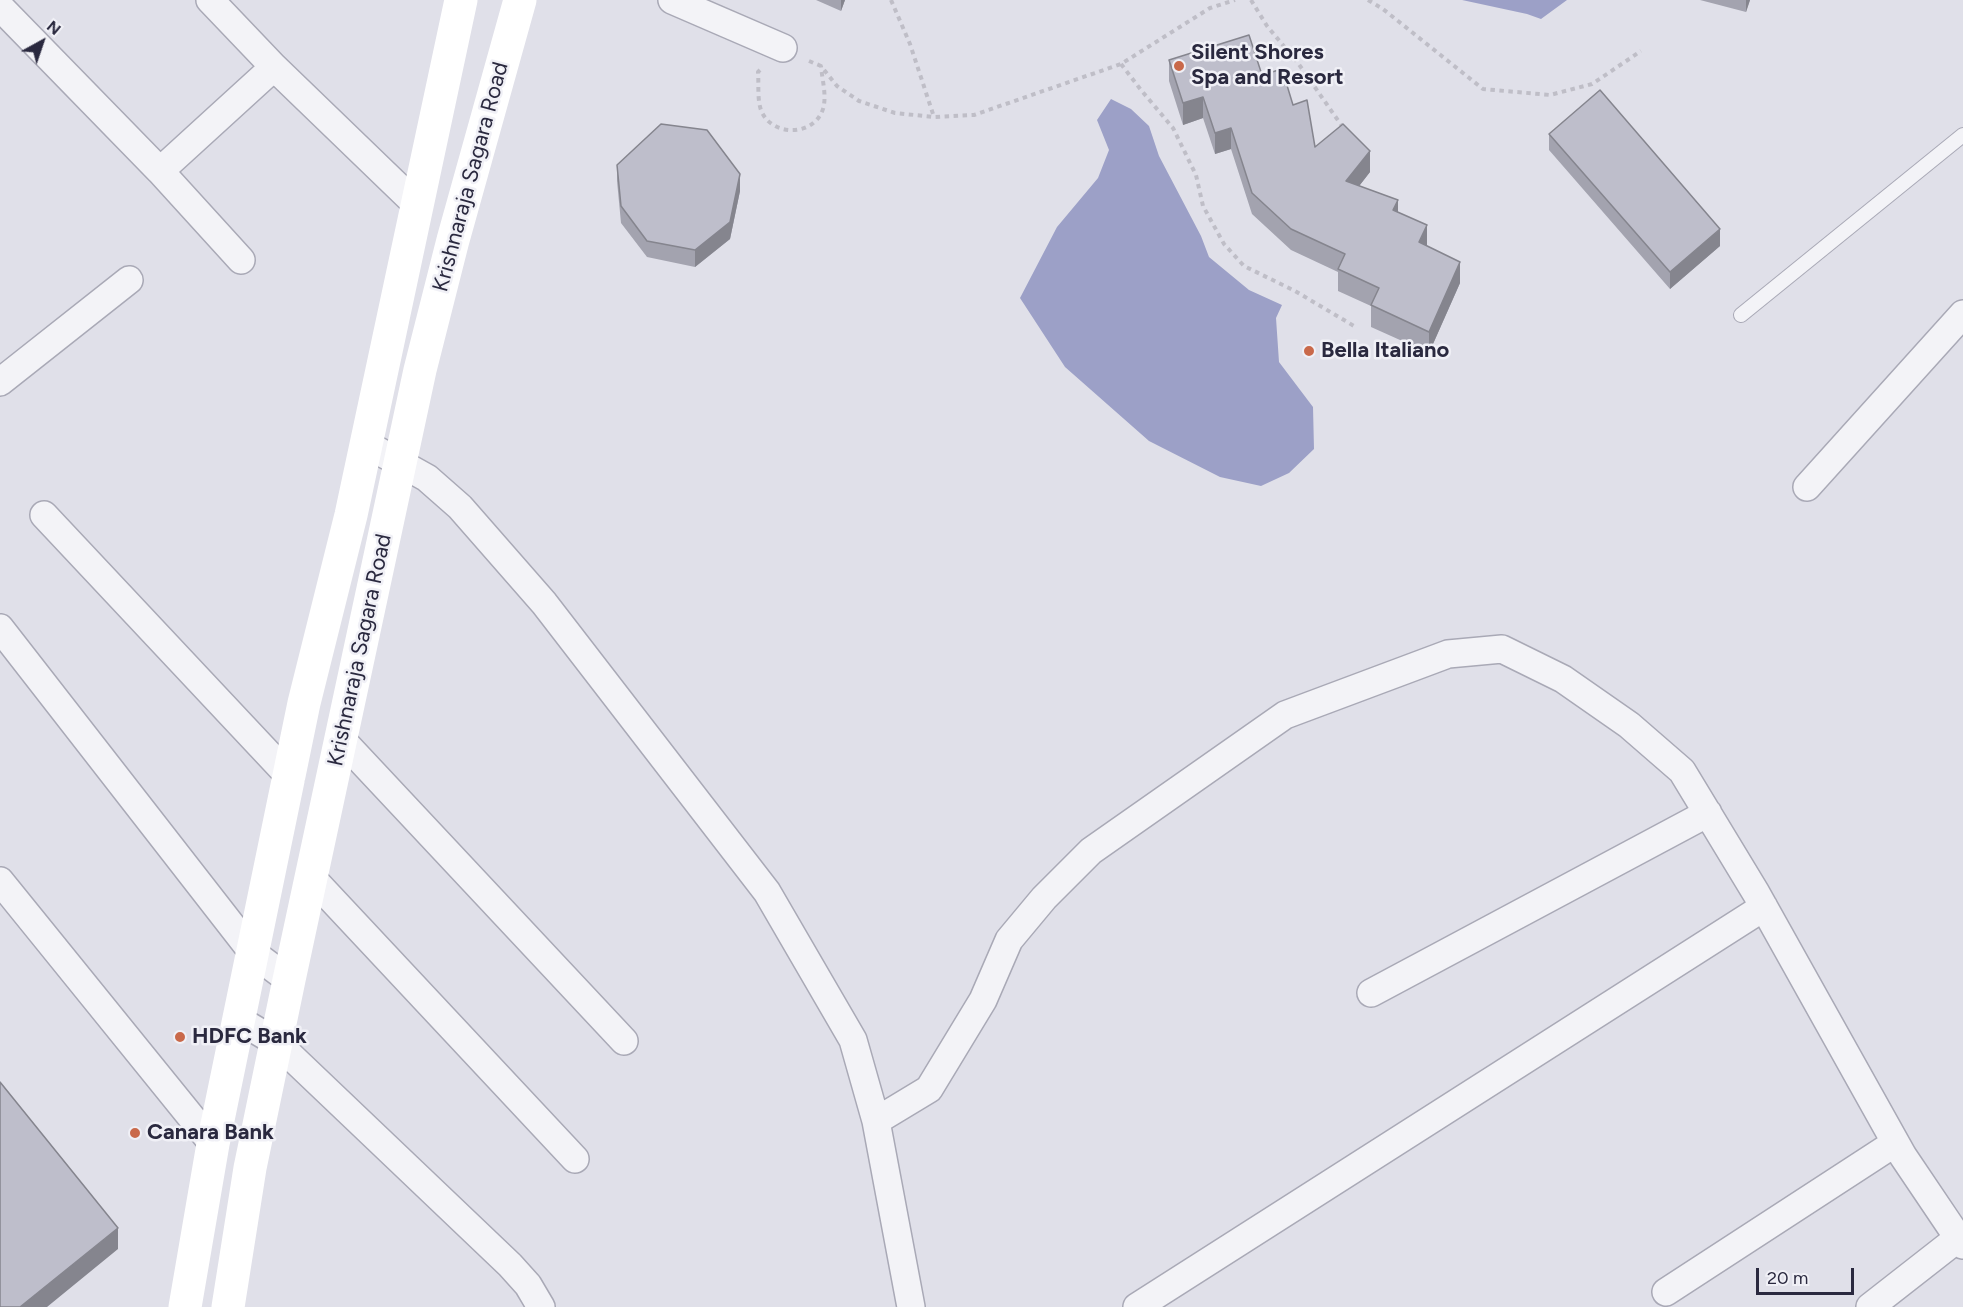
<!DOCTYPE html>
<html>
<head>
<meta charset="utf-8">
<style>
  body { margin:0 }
  #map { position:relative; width:1963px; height:1307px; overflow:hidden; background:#e0e0e9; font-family:Figtree,sans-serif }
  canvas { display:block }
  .north { position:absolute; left:12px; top:12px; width:60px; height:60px; -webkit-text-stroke:4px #f0f0f6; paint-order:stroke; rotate:40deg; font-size:16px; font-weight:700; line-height:24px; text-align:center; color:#2a293f }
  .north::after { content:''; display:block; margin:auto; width:21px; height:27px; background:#2a293f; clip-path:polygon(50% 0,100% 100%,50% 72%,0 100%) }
  .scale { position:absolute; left:1756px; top:1268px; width:98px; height:27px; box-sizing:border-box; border:3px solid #2a293f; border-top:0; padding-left:8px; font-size:18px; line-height:21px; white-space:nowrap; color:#2a293f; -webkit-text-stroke:4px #f0f0f6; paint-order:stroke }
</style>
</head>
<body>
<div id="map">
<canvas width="1963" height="1307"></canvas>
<div class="north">N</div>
<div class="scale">20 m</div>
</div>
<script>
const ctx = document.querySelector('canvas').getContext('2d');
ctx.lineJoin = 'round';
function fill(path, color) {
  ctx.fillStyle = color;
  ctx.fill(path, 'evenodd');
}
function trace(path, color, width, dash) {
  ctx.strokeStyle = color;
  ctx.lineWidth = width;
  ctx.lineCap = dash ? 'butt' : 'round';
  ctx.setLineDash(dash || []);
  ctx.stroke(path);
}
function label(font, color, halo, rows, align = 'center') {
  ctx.font = font + ' Figtree,sans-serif';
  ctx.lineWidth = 5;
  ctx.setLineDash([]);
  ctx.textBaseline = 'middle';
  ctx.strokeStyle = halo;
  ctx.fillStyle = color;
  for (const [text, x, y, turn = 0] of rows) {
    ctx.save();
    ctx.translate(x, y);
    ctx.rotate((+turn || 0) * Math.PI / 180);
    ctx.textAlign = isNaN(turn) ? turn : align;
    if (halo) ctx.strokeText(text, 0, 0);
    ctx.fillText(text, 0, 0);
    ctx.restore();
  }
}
fill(new Path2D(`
  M1462 0H1567L1541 19 1527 14Z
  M1111 99 1131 109 1149 126 1159 156 1201 236 1209 257 1249 290 1282 305 1276 318 1279 362 1313 407 1314 449 1289 473 1261 486 1220 477 1149 441 1065 367 1020 298 1057 227 1098 178 1109 150 1097 120Z`), '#9ca0c7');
const service = new Path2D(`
  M1741 315 1963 135`);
const minor = new Path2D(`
  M210 0 274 67 418 206
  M672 0 783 48
  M0 7 160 171 241 260
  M160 171 274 67
  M0 382 129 280
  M366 444 427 478 460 507 544 603 767 892 853 1040 876 1121 911 1307
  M1807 487 1963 314
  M44 515 290 777
  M0 628 253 953 289 980
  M341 739 624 1041
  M311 877 575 1159
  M0 881 213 1144
  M1371 993 1708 813
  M239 1020 276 1042 510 1265 528 1285 541 1307
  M876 1121 929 1089 983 1000 1009 940 1044 898 1091 851 1285 715 1448 654 1502 649 1563 679 1629 725 1682 771 1756 893 1903 1156 1963 1245
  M1666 1292 1895 1143
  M1137 1307 1764 907
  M1870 1307 1957 1239`);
trace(service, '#a9a9b6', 16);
trace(minor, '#a9a9b6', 30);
trace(new Path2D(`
  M891 0 910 44 934 117
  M1251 0 1267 26 1298 63 1344 129
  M1368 0 1383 9 1483 89 1550 95 1592 84 1641 51
  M809 61 821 66 837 86 859 101 895 113 934 117 974 115 1121 64 1210 8 1235 0
  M1121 64 1141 90 1173 128 1196 175 1203 206 1224 244 1244 266 1295 291 1354 326
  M760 70 758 72C759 83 757 99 761 110 771 137 814 137 823 109 827 96 822 79 821 66`), '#bfbec7', 4, [4.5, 4.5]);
trace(service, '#f3f3f7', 14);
trace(minor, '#f3f3f7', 27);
trace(new Path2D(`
  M185 1307 213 1144 304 703 351 515 461 0
  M228 1307 250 1168 289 980 420 370 453 240 520 0`), '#fff', 33);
fill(new Path2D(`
  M816 0H845L841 11Z
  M1700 0H1750L1746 12Z
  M1169 60 1262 75 1293 105 1315 147 1370 172 1359 186 1398 212 1427 246 1460 283 1429 353 1371 327V306L1338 291V272L1291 250 1252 214 1231 149 1215 154 1203 118 1183 125 1169 81Z
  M1549 134 1720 246 1670 289 1549 150Z
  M617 165 740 191 730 239 695 267 647 257 621 223 617 181Z`), '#a3a3af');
fill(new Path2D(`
  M841 0H845L841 11Z
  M1746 0H1750L1746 12Z
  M1203 97V118L1183 125V103Z
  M1231 128V149L1215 154V133Z
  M1370 151V172L1346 203V181Z
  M740 174V191L730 239 695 267V250Z
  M1398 200V222L1393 210Z
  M1427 225V246L1419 242Z
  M1720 229V246L1670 289V272Z
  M1460 262V283L1429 353V332Z
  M118 1228V1249L47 1307H20Z`), '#85858e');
const building = new Path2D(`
  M1249 35 1262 75 1282 69 1293 105 1307 100 1315 147 1343 124 1370 151 1346 181 1398 200 1393 210 1427 225 1419 242 1460 262 1429 332 1371 305 1379 288 1338 269 1345 254 1291 229 1252 193 1231 128 1215 133 1203 97 1183 103 1169 60Z
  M1600 90 1720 229 1670 272 1549 134Z
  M661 124 707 130 740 174 730 222 695 250 647 241 621 206 617 165Z
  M0 1082 118 1228 20 1307H0Z`);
fill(building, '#bebecb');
trace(building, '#85858e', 1.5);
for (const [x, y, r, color] of [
  [1179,66,6,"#c9694a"],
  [1309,351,6,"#c9694a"],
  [180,1037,6,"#c9694a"],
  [135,1133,6,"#c9694a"]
]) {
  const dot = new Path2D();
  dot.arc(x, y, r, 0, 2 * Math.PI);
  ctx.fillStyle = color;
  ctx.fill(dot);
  trace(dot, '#f0f0f6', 2);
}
label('bold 22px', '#2a293f', '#f0f0f6', [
  ["Silent Shores",1191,53],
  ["Spa and Resort",1191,78],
  ["Bella Italiano",1321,351],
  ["HDFC Bank",192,1037],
  ["Canara Bank",147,1133]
], 'left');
label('22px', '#2a293f', '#f0f0f6', [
  ["Krishnaraja Sagara Road",471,177,-75],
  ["Krishnaraja Sagara Road",360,650,-78]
]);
</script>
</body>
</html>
